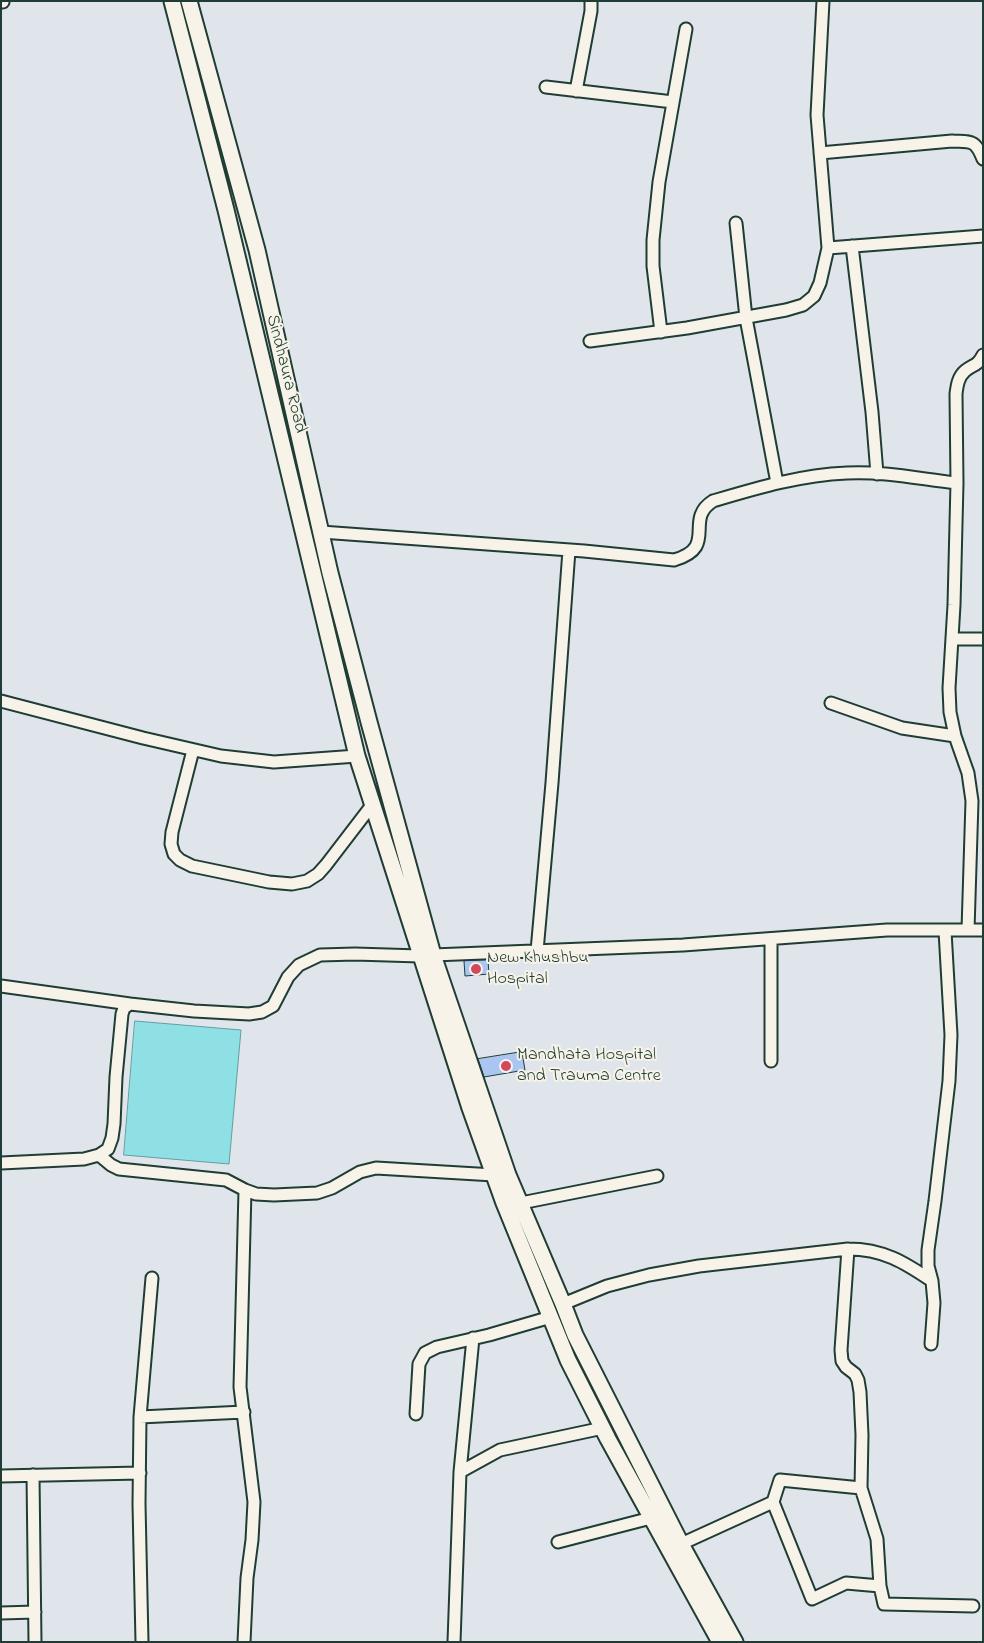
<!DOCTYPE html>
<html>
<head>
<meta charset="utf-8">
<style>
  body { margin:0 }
  #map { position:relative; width:984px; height:1643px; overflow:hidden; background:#e0e5eb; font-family:"Indie Flower",sans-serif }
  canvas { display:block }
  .frame { position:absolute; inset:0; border:2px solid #1f3d34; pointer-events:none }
</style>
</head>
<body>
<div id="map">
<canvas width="984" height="1643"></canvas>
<div class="frame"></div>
</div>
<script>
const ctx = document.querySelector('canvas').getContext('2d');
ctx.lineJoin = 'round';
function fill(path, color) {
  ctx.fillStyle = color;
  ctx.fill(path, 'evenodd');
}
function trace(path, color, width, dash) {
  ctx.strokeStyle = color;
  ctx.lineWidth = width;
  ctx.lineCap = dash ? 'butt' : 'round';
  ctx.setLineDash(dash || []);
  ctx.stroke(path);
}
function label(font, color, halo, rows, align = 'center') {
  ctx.font = font + ' "Indie Flower",sans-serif';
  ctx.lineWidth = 4;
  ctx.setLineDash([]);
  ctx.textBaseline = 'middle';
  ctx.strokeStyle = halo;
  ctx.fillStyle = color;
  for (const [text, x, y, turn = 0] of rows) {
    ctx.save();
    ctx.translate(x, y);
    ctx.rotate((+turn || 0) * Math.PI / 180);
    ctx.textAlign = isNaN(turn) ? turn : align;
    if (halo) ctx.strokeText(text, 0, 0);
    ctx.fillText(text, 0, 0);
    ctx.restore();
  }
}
const water = new Path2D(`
  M135 1021 241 1030 229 1164 124 1155Z`);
fill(water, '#8ee0e5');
trace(water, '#629f9e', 1);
const building = new Path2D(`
  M488 960 489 974 465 976 464 961Z
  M522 1052 525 1070 484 1077 478 1059Z`);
fill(building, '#aac5f2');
trace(building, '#1f3d34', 1);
const minor = new Path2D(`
  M1 1 3 2
  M546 87 673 102
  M576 91 591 11V1
  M820 153 952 141C971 142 975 139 983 159
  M736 223 746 318 777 483
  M852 246 872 412 877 474
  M828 248 983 236
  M661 332 653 266V240L659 182 686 29
  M590 341 687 328 786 310 803 305 814 296 820 283 828 248 817 115 823 1
  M321 532 584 551 674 560C719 547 683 520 713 501 757 488 800 475 847 473 883 471 920 479 957 483
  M952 639H983
  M1 701 143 738 221 756 274 762 357 756
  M831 703 902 728 955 736
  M193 750 172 832 171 844 174 854 180 860 192 866 269 882 292 884 307 881 318 874 326 865 372 805
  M968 930 972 801 968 773 955 736 950 712 949 688 954 605 957 483 956 394C957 386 958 377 965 371 973 364 977 367 983 355
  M771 939V1061
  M537 951 552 783 569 550
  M433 955 683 945 887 930H983
  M1 986 130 1004
  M99 1155 111 1165 119 1169 226 1180 245 1190 256 1194 274 1195 317 1193 332 1188 360 1172 376 1168 494 1175
  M1 1163 84 1159 99 1155 108 1149 112 1138 114 1124 116 1077 122 1014 124 1008 130 1004 194 1011 249 1014 262 1012 273 1006 288 977 299 965 320 955 355 954 420 956
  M521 1203 657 1176
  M848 1249 841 1350 842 1361 846 1367 855 1374 858 1380 860 1392 862 1435 861 1488 877 1539 880 1586 884 1604 973 1606
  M563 1304 607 1286 649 1275 699 1266 848 1249C883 1249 904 1262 932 1281
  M931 1344 934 1303 932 1281 928 1266V1250L935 1201 949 1081 951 1035 945 931
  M416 1414 419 1364 425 1353 437 1347 489 1335 551 1317
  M140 1417 244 1412
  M460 1472 500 1450 603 1428
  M33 1475 35 1642
  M1 1476 140 1473
  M773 1502 812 1599 846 1583 880 1586
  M558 1542 651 1518
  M681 1544 773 1502 780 1480 861 1488
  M1 1613 35 1612
  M142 1642 139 1504 140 1417 152 1278
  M244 1642 247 1578 252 1540 254 1502 240 1387 245 1190
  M454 1642 460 1472 473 1338`);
const tertiary = new Path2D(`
  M172 1 226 210 357 756 470 1108 504 1203 568 1360 608 1439 720 1642
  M189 1 257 250 330 573 369 722 433 955 508 1175 563 1304 575 1335 681 1544 735 1642`);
trace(minor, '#1f3d34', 15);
trace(tertiary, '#1f3d34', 19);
trace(minor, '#f7f3e8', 11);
trace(tertiary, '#f7f3e8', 15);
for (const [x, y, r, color] of [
  [476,969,6,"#d1495b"],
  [506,1066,6,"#d1495b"]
]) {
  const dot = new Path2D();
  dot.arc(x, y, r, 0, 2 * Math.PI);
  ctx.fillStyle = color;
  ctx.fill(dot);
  trace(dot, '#f7f3e8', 2);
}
label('18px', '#1f3d34', '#f7f3e8', [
  ["Sindhaura Road",285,374,76]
]);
label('18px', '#1f3d34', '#f7f3e8', [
  ["New Khushbu",487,959],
  ["Hospital",487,980],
  ["Mandhata Hospital",517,1056],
  ["and Trauma Centre",517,1077]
], 'left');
</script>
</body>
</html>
